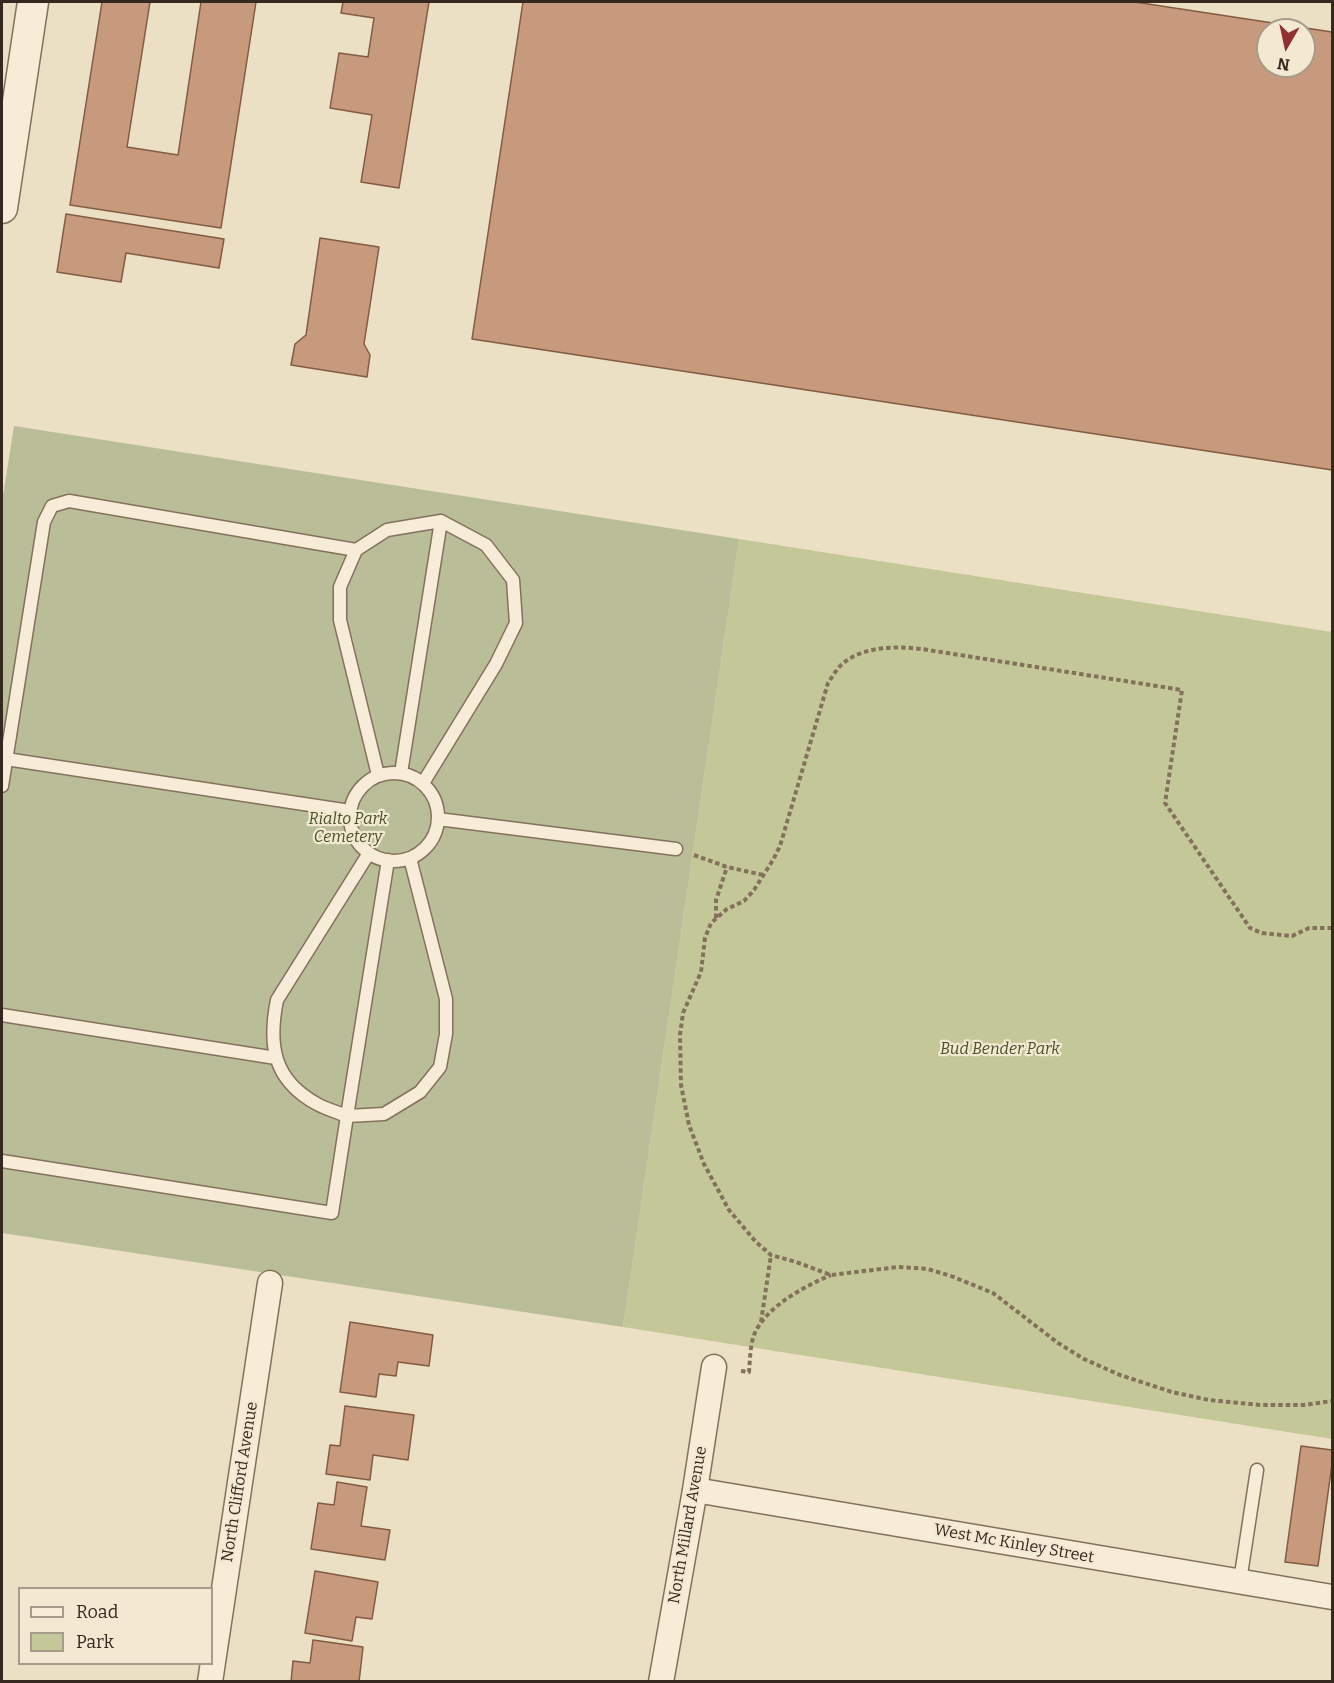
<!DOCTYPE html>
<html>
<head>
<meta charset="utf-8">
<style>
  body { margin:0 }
  #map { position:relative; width:1334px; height:1683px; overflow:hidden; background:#ebdfc4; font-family:Bitter,serif }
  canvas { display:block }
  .frame { position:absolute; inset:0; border:3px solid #35291f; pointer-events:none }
  .legend { position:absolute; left:18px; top:1587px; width:195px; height:78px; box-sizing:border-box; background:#f3e9d3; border:2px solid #a79c8b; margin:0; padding:8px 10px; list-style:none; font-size:18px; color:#35291f }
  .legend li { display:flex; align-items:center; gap:12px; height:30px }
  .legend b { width:30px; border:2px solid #a79c8b }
  .north { position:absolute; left:1256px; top:18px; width:60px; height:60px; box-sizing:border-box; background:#f3e9d3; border:2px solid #a79c8b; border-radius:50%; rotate:189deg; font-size:16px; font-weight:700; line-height:24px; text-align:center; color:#35291f }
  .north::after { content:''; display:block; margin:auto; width:21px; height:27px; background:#8f3033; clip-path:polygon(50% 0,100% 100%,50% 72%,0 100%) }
</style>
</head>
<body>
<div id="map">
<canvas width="1334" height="1683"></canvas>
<div class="frame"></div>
<ul class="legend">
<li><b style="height:8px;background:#f6ecd7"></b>Road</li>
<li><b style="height:16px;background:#c4c899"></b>Park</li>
</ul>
<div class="north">N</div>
</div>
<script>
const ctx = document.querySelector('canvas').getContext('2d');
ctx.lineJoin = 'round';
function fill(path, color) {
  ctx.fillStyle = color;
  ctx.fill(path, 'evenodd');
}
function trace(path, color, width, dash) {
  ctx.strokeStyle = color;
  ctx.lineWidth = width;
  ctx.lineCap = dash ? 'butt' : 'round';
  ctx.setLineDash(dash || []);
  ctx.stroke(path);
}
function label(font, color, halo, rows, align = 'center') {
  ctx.font = font + ' Bitter,serif';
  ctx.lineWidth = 4.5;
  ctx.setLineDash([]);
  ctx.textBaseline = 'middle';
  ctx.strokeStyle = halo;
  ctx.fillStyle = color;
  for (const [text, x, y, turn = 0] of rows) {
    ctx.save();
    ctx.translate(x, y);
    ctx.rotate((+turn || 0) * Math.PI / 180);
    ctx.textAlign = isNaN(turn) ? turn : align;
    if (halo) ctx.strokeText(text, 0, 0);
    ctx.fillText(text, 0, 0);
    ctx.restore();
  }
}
fill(new Path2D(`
  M739 539 1332 632V1439L623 1327Z`), '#c4c899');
fill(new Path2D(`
  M14 426 739 539 623 1327 2 1233V502Z`), '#babe98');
const building = new Path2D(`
  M102 2H150L127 147 178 155 201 2H256L221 228 70 205Z
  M343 2H429L399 188 361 182 372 115 330 108 339 53 368 57 374 18 341 13Z
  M523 2H1135L1332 32V470L472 339ZM1268 30H1304V66H1268Z
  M66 214 224 239 219 268 126 253 121 282 57 272Z
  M320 238 379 247 364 344 370 355 367 377 291 365 295 344 306 335Z
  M350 1322 433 1335 429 1366 398 1362 396 1376 379 1374 376 1397 340 1392Z
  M345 1406 414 1415 408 1460 373 1455 370 1480 326 1474 330 1445 340 1446Z
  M1301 1446 1332 1450V1464L1318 1566 1285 1562Z
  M337 1482 367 1487 361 1526 390 1530 385 1560 311 1549 318 1503 334 1505Z
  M315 1571 378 1582 372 1619 356 1617 352 1641 305 1633Z
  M313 1640 363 1647 359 1682H291L293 1661 310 1663Z`);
fill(building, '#c79a7d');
trace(building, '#825b43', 1.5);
const service = new Path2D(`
  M356 550 340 587V620L378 775
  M6 759 350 811
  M350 817a44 44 0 1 1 88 0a44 44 0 1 1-88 0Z
  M401 773 441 521
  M2 786 44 522 52 506 69 501 356 550 387 530 441 521 486 545 513 580 516 623 496 664 423 783
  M438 819 676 849
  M369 853 277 1000C268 1045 273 1080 317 1104 326 1109 337 1112 347 1116L388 860
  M2 1015 276 1058
  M2 1161 332 1213 347 1116 384 1114 420 1092 440 1067 446 1034V999L410 858
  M1240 1581 1257 1470`);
const minor = new Path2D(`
  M695 1490 1332 1597
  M210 1682 270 1283
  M661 1682 695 1490 714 1367`);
const tertiary = new Path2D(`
  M2 208 33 2`);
trace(service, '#84715c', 15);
trace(minor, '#84715c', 27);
trace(tertiary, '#84715c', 33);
trace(new Path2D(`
  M694 855 727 867 763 875
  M716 918V900L727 867
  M1332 928H1309L1292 936 1262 933 1250 928 1165 803 1182 690 928 650C903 646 868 645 846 661 838 666 833 676 828 683L780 846 773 860 754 890 744 901 727 909 711 923 705 938 701 972 683 1013 680 1035 681 1085 689 1125 704 1164 729 1210 756 1242 771 1255 796 1262 831 1275 898 1267 928 1269 951 1276 993 1293 1058 1343 1084 1359 1120 1375 1172 1392 1209 1400 1260 1405H1304L1332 1401
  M761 1322 771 1255
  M741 1371 749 1372C750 1361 750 1346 754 1335 765 1307 805 1286 831 1275`), '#84715c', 4, [4.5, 3]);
trace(service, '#f6ecd7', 12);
trace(minor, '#f6ecd7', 24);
trace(tertiary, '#f6ecd7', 30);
label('italic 16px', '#475127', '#f3e9d3', [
  ["Rialto Park",348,820],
  ["Cemetery",348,838],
  ["Bud Bender Park",1000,1050]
]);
label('16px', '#35291f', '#f3e9d3', [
  ["North Clifford Avenue",240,1482,-81],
  ["North Millard Avenue",688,1525,-80],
  ["West Mc Kinley Street",1014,1544,10]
]);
</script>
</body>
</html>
